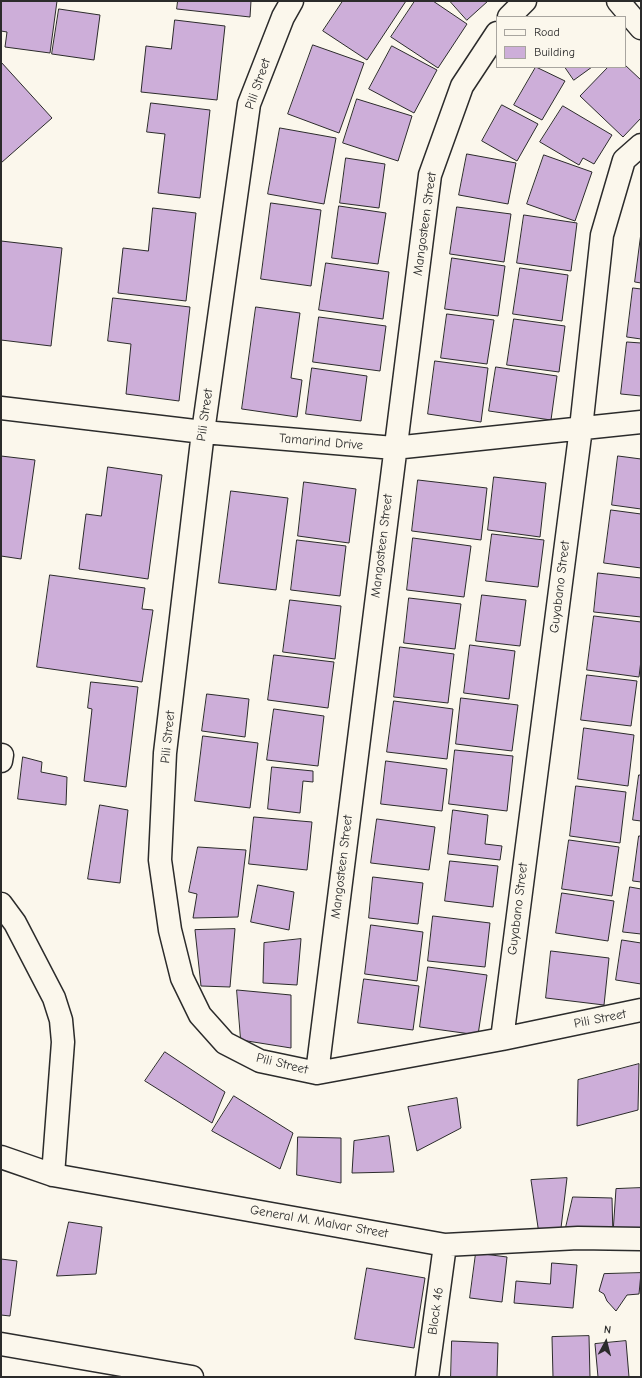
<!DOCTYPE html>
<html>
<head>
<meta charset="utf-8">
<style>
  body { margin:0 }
  #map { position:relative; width:642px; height:1378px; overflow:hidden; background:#fbf7ec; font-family:"Comic Neue",sans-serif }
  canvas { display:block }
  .frame { position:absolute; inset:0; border:2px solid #2b2b2b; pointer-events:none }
  .legend { position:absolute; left:496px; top:16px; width:130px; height:52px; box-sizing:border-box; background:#fbf7ec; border:1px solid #a8a59f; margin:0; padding:5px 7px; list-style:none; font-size:12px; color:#2b2b2b }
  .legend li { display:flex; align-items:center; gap:8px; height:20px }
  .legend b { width:20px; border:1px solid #a8a59f }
  .north { position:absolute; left:586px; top:1322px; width:40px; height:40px; -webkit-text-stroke:3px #fbf7ec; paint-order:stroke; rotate:7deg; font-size:11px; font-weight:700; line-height:16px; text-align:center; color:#2b2b2b }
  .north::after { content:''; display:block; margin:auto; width:14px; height:18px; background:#2b2b2b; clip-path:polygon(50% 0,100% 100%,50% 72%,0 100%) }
</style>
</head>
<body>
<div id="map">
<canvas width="642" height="1378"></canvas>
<div class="frame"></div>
<ul class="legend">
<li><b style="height:5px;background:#fbf7ec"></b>Road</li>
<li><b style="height:11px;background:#cdaed9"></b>Building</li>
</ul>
<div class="north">N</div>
</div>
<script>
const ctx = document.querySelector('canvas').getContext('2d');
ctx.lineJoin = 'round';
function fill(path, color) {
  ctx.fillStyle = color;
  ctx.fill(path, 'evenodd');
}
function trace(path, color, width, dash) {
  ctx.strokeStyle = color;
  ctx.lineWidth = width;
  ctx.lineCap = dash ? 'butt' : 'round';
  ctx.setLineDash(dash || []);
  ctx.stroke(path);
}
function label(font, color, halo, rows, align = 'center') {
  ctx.font = font + ' "Comic Neue",sans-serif';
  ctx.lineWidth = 3;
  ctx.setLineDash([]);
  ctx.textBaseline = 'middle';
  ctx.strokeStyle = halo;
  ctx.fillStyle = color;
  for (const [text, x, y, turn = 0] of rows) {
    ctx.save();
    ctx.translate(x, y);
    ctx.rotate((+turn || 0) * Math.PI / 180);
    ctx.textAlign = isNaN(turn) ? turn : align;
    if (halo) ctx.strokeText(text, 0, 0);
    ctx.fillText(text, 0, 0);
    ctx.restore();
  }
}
const building = new Path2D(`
  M1 1H57L50 53 5 47 7 32 1 31Z
  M178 1H251L250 17 177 9Z
  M343 1H406L367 60 323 31Z
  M415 1H433L467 24 438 68 391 37Z
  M450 1H488L467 20Z
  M59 9 100 15 94 60 52 54Z
  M175 20 225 26 217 100 141 92 146 46 171 49Z
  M313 45 364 63 339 133 288 114Z
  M392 46 437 70 414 113 369 89Z
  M1 62 52 118 1 163Z
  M625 65 641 80V118L623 137 580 96 608 67H625Z
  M536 67 565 81 542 120 514 105Z
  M565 67H592L574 80Z
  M357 99 412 116 398 161 343 143Z
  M151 103 210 110 200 198 158 193 165 134 147 132Z
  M502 105 538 124 517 161 482 141Z
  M563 106 612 135 594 164 583 158 579 165 540 142Z
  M280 128 336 138 324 204 268 194Z
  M467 154 516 163 508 204 459 195Z
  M544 155 592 172 575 221 527 204Z
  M346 158 385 164 379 208 340 203Z
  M271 203 321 210 311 286 261 279Z
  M339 206 386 213 378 264 332 258Z
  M457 207 511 214 504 262 450 254Z
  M153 208 196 213 186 301 118 293 123 248 148 251Z
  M524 215 577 223 571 271 517 263Z
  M641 233V283L635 282Z
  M1 241 62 248 51 346 1 340Z
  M452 258 505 266 498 316 445 309Z
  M326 263 389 272 383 319 319 310Z
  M520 268 568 275 562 321 513 314Z
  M633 288 641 289V339L627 337Z
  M113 298 190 307 179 401 126 394 131 344 108 341Z
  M256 307 300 313 291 378 302 380 297 417 242 409Z
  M447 314 494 320 487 364 441 358Z
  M319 317 386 326 380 371 313 362Z
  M514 319 565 326 559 372 507 365Z
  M627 342 641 343V396L621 394Z
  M435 361 488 368 481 422 428 414Z
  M496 367 557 376 551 420 489 411Z
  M312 368 367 376 361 421 306 414Z
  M1 456 35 460 21 559 1 556Z
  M618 456 641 459V509L612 505Z
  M108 467 162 475 148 579 79 569 86 514 101 516Z
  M494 477 546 483 540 537 488 530Z
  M418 480 487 488 481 540 412 531Z
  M304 482 356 489 349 543 298 536Z
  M231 491 288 498 276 590 219 583Z
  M611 510 641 514V568L604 563Z
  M492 534 544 540 538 587 486 581Z
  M413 538 471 546 464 597 407 590Z
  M297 540 346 546 340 596 291 590Z
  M598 573 641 578V617L594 612Z
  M50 575 145 588 142 609 153 610 142 682 37 667Z
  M482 595 526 600 520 646 476 641Z
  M409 598 461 604 455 649 404 643Z
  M290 600 341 606 335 659 283 652Z
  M594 616 641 622V660L639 677 587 670Z
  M470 645 515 651 509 699 464 693Z
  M400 647 454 654 448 703 394 697Z
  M274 655 334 662 328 708 268 700Z
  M587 675 637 681 631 726 581 720Z
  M91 682 138 687 126 787 84 781 92 709 88 708Z
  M207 694 249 699 245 737 202 731Z
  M461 698 518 705 512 751 456 744Z
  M394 701 453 709 447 759 387 752Z
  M274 709 324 716 318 766 267 760Z
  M584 728 634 735 628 786 578 779Z
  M203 736 258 743 250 808 195 801Z
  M455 750 513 756 507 811 449 804Z
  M23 757 42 762 41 772 67 777 66 805 18 799Z
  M386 761 447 769 442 811 381 804Z
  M272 767 313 771V782L303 781 300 813 268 809Z
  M639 775H641V821L633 820Z
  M576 786 626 792 620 843 570 836Z
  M100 805 128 810 120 883 88 879Z
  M453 810 488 815 485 844 502 846 500 860 448 854Z
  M254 817 312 822 307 870 249 864Z
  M377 819 435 827 429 870 371 863Z
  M639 836H641V882L633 881Z
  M569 840 619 847 612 896 562 889Z
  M198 847 246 850 238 917 193 918 197 894 189 892Z
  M450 861 498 866 493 907 445 901Z
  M373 877 423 883 418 924 369 918Z
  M258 885 294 892 289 930 251 922Z
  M630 887 641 889V934L623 932Z
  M562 893 614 901 608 941 556 933Z
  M433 916 490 923 485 967 428 961Z
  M371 925 423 932 417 981 365 974Z
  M235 929 230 987 201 986 195 930Z
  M301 939 297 985 263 983 264 943Z
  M622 940 641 943V984L616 980Z
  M551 951 609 958 604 1005 546 998Z
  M428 967 487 975 478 1035 420 1027Z
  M364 979 419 986 413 1030 358 1023Z
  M237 990 291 995V1048L241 1040Z
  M165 1052 225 1092 212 1123 145 1081Z
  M639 1064 638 1110 577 1126 578 1080Z
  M234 1096 293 1133 280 1169 212 1131Z
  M457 1098 461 1128 417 1151 408 1107Z
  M389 1136 394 1172 352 1173 354 1141Z
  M298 1137 341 1138V1183L297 1175Z
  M567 1178 561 1228 539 1234 531 1180Z
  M641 1188V1231L613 1233 616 1189Z
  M573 1197 612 1198 613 1238 564 1236Z
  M69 1222 102 1227 96 1274 57 1276Z
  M476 1253 507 1257 502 1302 470 1298Z
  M1 1259 17 1261 10 1316 1 1315Z
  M552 1263 577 1265 573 1308 514 1303 516 1281 550 1284Z
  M367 1268 425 1278 414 1348 355 1339Z
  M641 1273 639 1294 627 1295 616 1311 607 1301 604 1294 599 1291 604 1274Z
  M589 1336 590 1377H553L552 1337Z
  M452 1341 498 1343 497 1377H451Z
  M626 1341 629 1377H598L595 1344Z`);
fill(building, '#cdaed9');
trace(building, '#2b2b2b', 1);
const minor = new Path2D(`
  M292 1 283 17 249 104 203 432 165 753 160 860 170 930 182 978 200 1015 225 1043 260 1061 317 1073 502 1039 641 1010
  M618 1 641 28
  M509 17 525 1
  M1 408 203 432 394 448 641 422
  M1 761 2 755
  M1 904 15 923 54 998 61 1020 63 1042 53 1175
  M502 1039 581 428 602 235 624 160 641 145
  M317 1073 430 175 462 86 497 33
  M1 1157 53 1175 445 1245 578 1238 641 1239
  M1 1344 192 1377
  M427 1377 445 1245`);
trace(minor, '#2b2b2b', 25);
trace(minor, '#fbf7ec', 22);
label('13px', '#2b2b2b', '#fbf7ec', [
  ["Pili Street",258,84,-71],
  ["Mangosteen Street",425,224,-82],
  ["Pili Street",205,415,-82],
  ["Tamarind Drive",321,442,5],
  ["Mangosteen Street",382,546,-83],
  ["Guyabano Street",560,587,-83],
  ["Pili Street",168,737,-84],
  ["Mangosteen Street",342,867,-83],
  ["Guyabano Street",518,909,-83],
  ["Pili Street",600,1019,-11],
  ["Pili Street",282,1064,14],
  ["General M. Malvar Street",319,1222,10],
  ["Block 46",436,1311,-82]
]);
</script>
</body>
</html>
